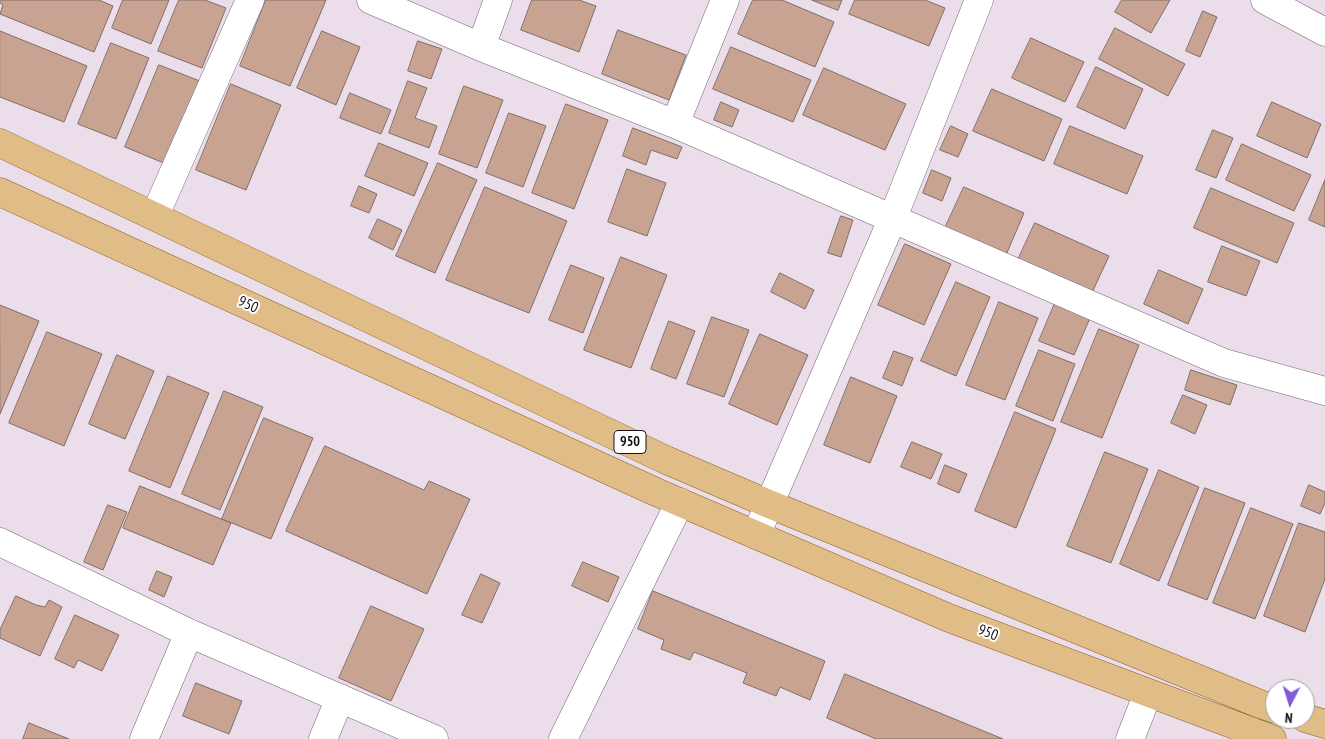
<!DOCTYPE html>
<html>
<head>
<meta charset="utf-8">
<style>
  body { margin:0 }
  #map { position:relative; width:1325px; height:739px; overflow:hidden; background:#ebddea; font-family:"PT Sans Narrow",sans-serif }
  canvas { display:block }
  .north { position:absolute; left:1265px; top:679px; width:50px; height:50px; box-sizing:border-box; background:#fff; border:1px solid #a19fa1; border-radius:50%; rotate:185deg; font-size:14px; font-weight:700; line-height:20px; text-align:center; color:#151014 }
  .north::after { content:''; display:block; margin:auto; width:18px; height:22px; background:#825bd5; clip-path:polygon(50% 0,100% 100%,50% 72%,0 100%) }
</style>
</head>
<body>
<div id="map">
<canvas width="1325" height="739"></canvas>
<div class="north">N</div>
</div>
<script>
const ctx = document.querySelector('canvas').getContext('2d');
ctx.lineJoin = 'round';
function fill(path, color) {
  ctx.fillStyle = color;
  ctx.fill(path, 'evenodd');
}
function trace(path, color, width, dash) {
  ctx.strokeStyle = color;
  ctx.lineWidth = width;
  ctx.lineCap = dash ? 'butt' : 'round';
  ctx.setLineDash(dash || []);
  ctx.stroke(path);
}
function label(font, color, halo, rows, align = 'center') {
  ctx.font = font + ' "PT Sans Narrow",sans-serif';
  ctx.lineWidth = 4;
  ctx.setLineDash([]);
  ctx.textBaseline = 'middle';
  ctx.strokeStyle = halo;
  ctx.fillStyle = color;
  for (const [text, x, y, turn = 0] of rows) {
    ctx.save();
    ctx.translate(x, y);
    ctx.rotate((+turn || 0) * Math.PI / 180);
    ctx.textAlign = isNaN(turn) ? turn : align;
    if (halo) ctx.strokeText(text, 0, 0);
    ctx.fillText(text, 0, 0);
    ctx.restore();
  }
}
const building = new Path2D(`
  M0 0H99L113 6 94 52 0 14 3 5 0 3Z
  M123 0H169L151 44 112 28Z
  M179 0H205L226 8 202 68 158 51Z
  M266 0H326L290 86 240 66Z
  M532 0H579L596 6 579 52 521 30Z
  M753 0H782L834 22 815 67 738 34Z
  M812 0H842L838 10Z
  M855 0H925L945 8 929 46 849 14Z
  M1122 0H1170L1151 33 1115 12Z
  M1203 11 1217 17 1200 57 1186 51Z
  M1115 28 1185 64 1168 96 1099 59Z
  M618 30 686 55 669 100 602 74Z
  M0 31 87 66 64 122 0 97Z
  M322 31 360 47 336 105 297 88Z
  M1031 38 1084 62 1065 102 1012 78Z
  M418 41 442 49 431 79 408 71Z
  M111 43 149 58 116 139 78 124Z
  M731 47 811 80 793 122 713 89Z
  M159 65 205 83 171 166 125 147Z
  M1096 67 1143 89 1125 129 1077 107Z
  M824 68 906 104 885 150 803 115Z
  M408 81 427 88 415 118 437 126 429 148 389 133Z
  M231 84 281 105 246 190 196 170Z
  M464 86 503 100 477 168 439 154Z
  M992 89 1062 119 1044 161 973 131Z
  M350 93 391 110 381 134 340 118Z
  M721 102 739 110 732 127 714 120Z
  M1272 102 1321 124 1307 158 1257 136Z
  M566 104 608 120 574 209 532 193Z
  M509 113 546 126 523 187 486 173Z
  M951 126 968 134 958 157 940 150Z
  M1070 126 1143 156 1127 194 1054 164Z
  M633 128 682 147 677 159 651 150 646 165 623 156Z
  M1213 130 1233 138 1216 178 1196 170Z
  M379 143 428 163 414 196 365 176Z
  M1242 144 1311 175 1294 211 1226 180Z
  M438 163 477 180 435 273 396 256Z
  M627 169 666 183 647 236 608 222Z
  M932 170 951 178 942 201 923 193Z
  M1325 180V227L1309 220Z
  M359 186 377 194 369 213 351 206Z
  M485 187 567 221 529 313 446 280Z
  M964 187 1024 213 1006 255 945 228Z
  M1211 188 1294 223 1277 263 1194 228Z
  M841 216 853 220 841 257 828 253Z
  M378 219 402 230 393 250 369 238Z
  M1035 223 1109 256 1090 297 1016 264Z
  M905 244 951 264 924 325 878 305Z
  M1222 246 1260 261 1246 296 1208 282Z
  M621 257 667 275 631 368 584 350Z
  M571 265 604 278 583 333 549 320Z
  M1159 270 1203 289 1188 324 1144 304Z
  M780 273 814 290 805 309 771 292Z
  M956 282 990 297 956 376 921 361Z
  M999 302 1038 318 1005 400 966 385Z
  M1055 303 1090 318 1074 355 1039 341Z
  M0 305 39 321 0 414Z
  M712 317 749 330 724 397 687 384Z
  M669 321 695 331 676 379 651 369Z
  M1099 329 1139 345 1102 438 1061 422Z
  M47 332 102 354 64 446 9 423Z
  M760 334 808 355 777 425 729 404Z
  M1039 350 1075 364 1053 421 1016 406Z
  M894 351 913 358 902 386 883 378Z
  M117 355 154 371 125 439 89 424Z
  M1191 370 1237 385 1230 405 1185 390Z
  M168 376 209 393 170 488 129 471Z
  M851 377 897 396 870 463 824 445Z
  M224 391 263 407 220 510 182 494Z
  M1183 395 1207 405 1195 434 1171 423Z
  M1015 412 1056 429 1016 528 975 511Z
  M264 418 313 438 271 539 222 519Z
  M912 442 942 454 931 479 901 467Z
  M325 446 424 490 429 481 470 499 427 594 286 531Z
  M1105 452 1148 469 1111 563 1067 546Z
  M945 465 967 474 959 493 938 484Z
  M1159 470 1199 487 1159 581 1120 564Z
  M1309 485 1325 492V503L1320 514 1301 506Z
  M140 486 231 523 213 565 123 528Z
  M1205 488 1245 503 1207 600 1168 585Z
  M108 505 127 512 103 570 84 562Z
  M1251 508 1293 524 1255 619 1213 603Z
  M1299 523 1325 532V579L1305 632 1264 616Z
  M583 562 619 577 608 602 572 586Z
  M157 571 172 577 164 597 149 590Z
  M481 574 500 583 482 623 462 615Z
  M653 591 825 661 810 700 780 687 776 696 743 683 747 673 694 652 690 660 661 649 664 640 638 629Z
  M16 596 36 605 45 607 49 600 62 607 40 656 0 638V630Z
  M371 606 424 629 391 701 339 678Z
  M75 615 119 635 102 671 78 660 74 668 55 659Z
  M845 674 1003 739H876L827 718Z
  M196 683 242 701 229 734 183 716Z
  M29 723 69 739H23Z`);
fill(building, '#c8a392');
trace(building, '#7f6e67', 1);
const street = new Path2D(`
  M371 0 481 47 675 124 1224 363 1325 391
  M1265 0 1325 32
  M481 47 498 0
  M675 124 725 0
  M155 215 250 0
  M756 535 892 220 979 0
  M0 542 189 633 434 739
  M144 739 189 633
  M323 739 340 698
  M563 739 680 502
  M1130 739 1148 693`);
const primary = new Path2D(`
  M0 143 666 460 769 504 1260 704 1275 709
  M0 192 656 492 949 618 1272 739
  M1305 718 1325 724`);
trace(street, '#756974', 29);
trace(primary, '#8b6329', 29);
trace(street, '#fff', 28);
trace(primary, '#e0bc86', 28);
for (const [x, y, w] of [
  [630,442,32]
]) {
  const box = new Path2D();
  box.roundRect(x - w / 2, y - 11.5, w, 23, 4);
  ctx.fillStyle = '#fff';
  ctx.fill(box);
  trace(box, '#151014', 1);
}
label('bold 14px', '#151014', null, [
  ["950",630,442]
]);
label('15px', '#151014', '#fff', [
  ["950",248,305,25],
  ["950",988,633,21]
]);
</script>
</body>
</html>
